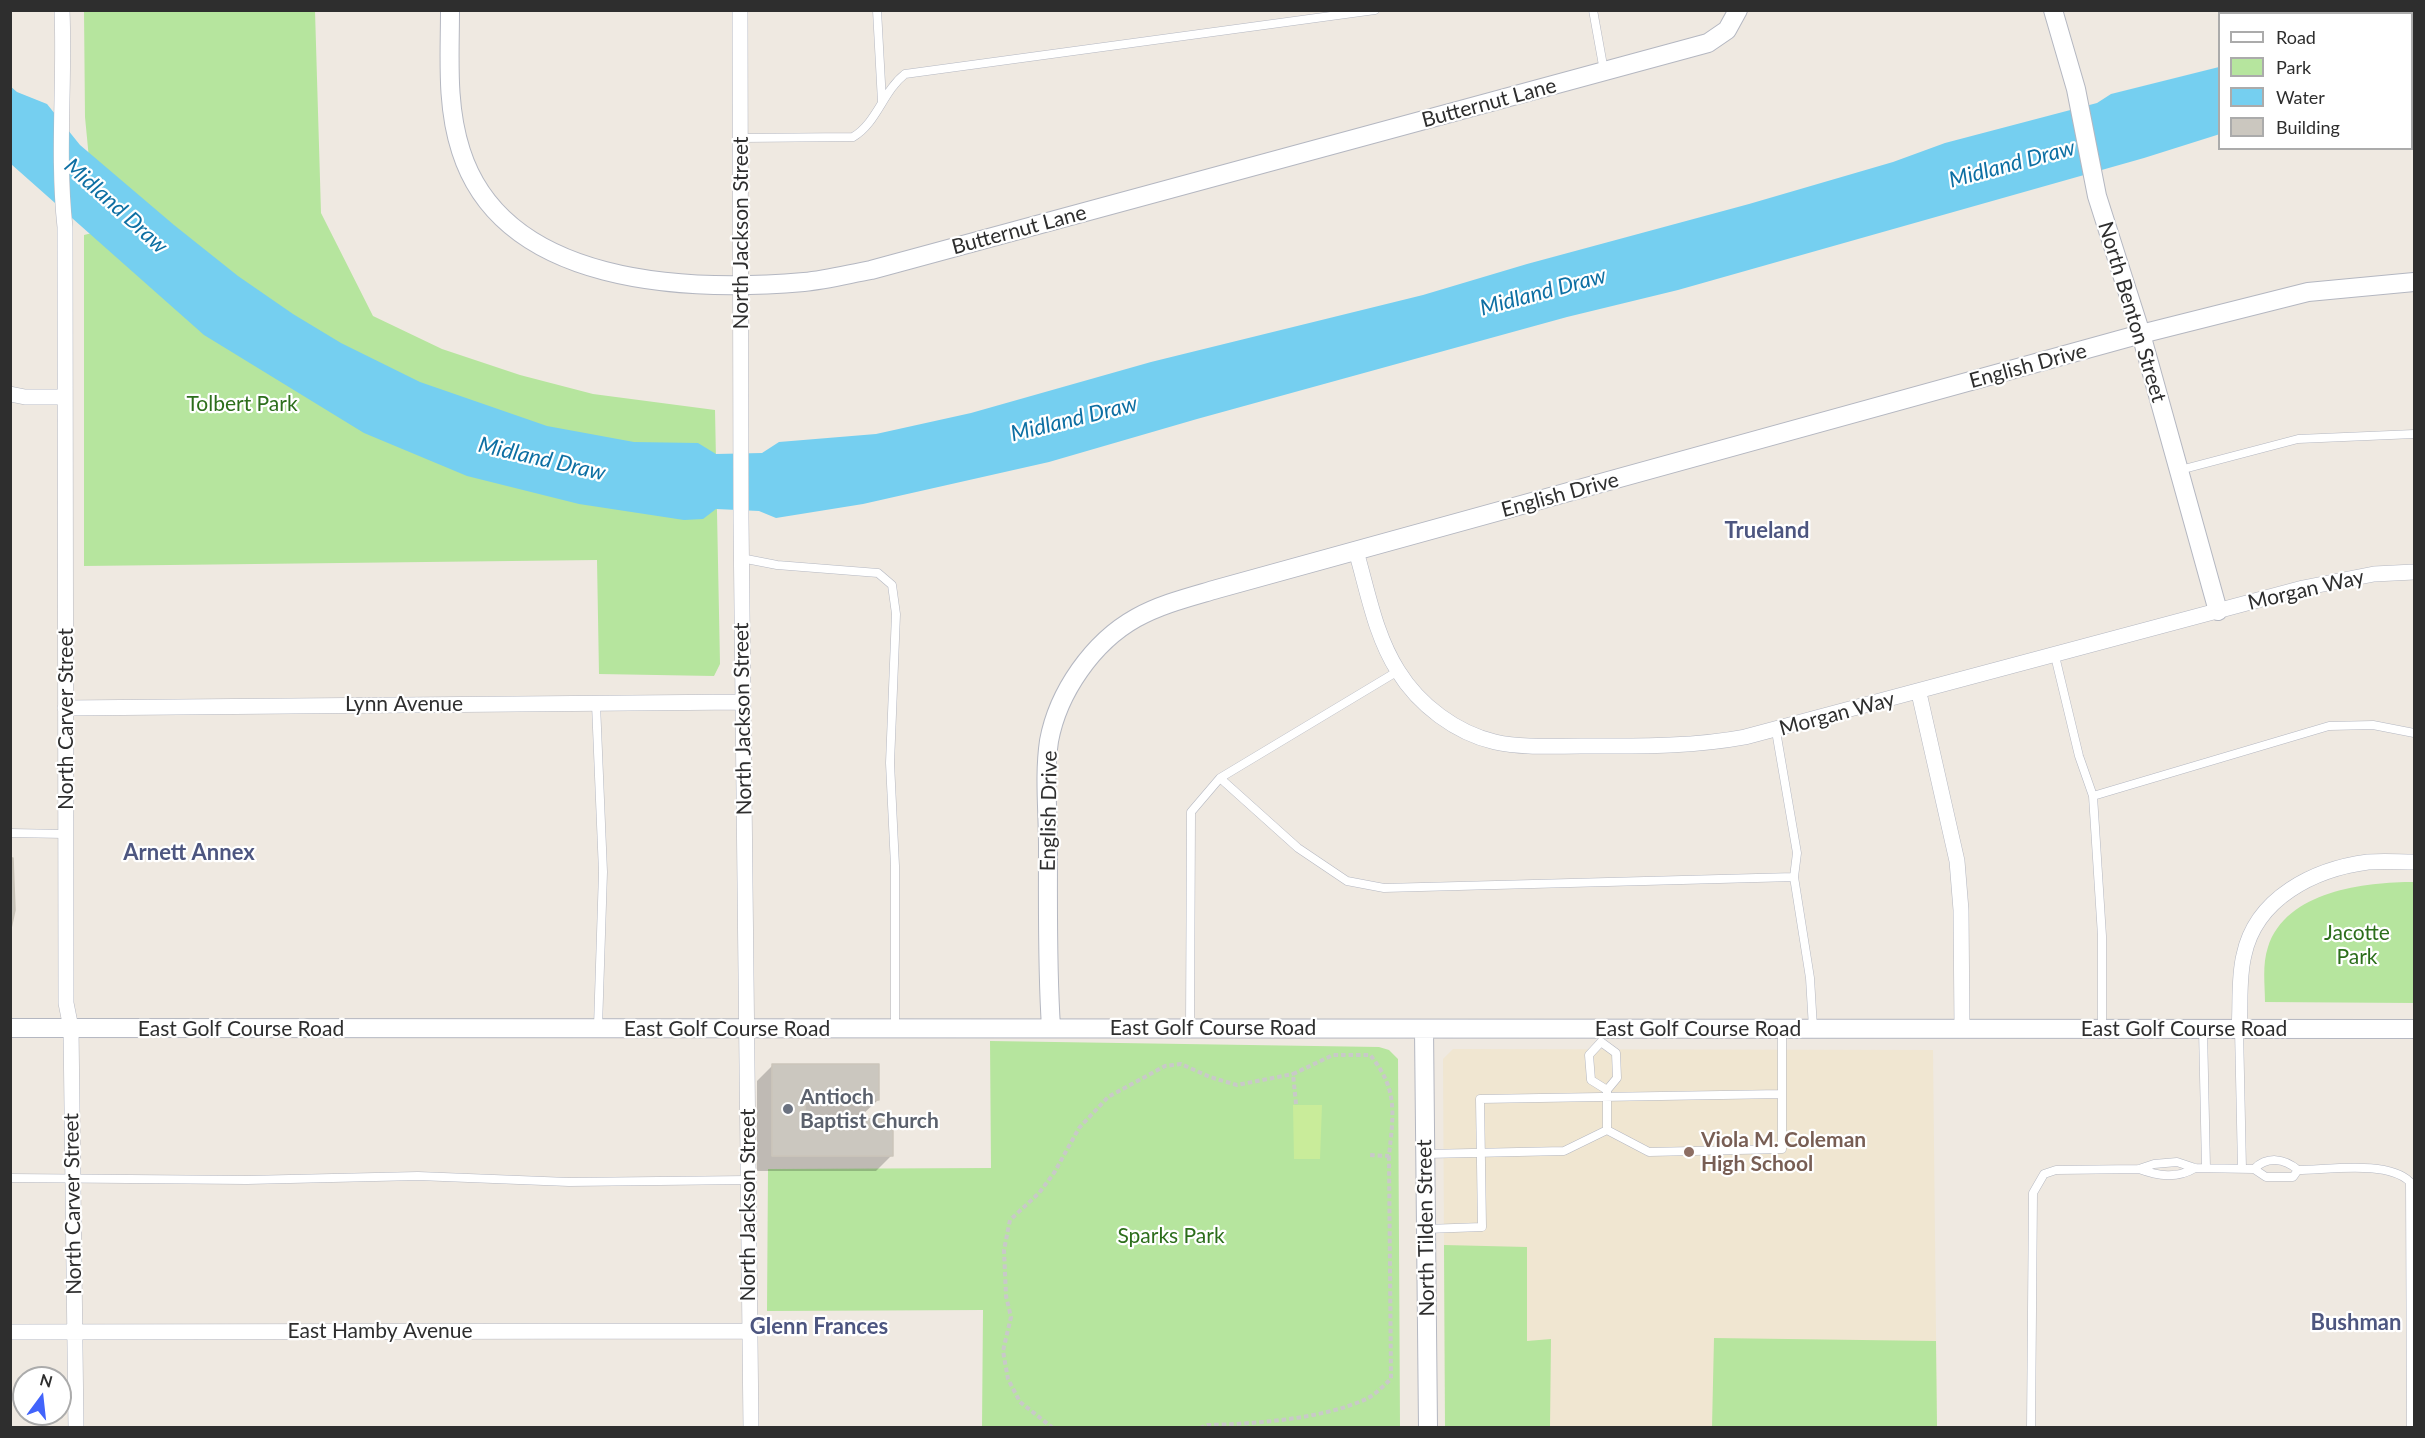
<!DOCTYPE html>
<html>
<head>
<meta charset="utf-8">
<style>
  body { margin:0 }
  #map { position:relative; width:2425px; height:1438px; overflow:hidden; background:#efe9e1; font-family:Lato,sans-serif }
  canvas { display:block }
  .frame { position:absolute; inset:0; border:12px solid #2e2e2e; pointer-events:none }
  .legend { position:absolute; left:2218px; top:12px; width:195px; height:138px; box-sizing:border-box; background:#fff; border:2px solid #ababab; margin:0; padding:8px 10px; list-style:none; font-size:18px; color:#2e2e2e }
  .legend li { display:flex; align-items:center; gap:12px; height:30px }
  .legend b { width:30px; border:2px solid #ababab }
  .north { position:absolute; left:12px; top:1366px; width:60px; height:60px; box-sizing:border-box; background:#fff; border:2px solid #ababab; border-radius:50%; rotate:15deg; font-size:16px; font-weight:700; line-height:24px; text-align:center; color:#2e2e2e }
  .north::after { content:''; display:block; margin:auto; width:21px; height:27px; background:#4264fb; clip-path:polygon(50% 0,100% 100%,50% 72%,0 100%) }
</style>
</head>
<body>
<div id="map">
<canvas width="2425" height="1438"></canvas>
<div class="frame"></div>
<ul class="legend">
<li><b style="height:8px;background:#fff"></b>Road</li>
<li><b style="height:16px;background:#b6e59e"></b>Park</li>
<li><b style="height:16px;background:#75cff0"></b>Water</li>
<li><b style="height:16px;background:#cbc7bf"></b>Building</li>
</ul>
<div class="north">N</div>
</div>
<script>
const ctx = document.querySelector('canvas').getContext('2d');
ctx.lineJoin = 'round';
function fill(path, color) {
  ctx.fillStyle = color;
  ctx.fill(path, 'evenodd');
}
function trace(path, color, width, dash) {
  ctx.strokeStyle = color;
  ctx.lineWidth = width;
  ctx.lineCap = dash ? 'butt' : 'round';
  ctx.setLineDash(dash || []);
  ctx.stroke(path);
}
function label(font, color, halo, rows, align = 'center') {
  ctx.font = font + ' Lato,sans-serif';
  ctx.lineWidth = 4.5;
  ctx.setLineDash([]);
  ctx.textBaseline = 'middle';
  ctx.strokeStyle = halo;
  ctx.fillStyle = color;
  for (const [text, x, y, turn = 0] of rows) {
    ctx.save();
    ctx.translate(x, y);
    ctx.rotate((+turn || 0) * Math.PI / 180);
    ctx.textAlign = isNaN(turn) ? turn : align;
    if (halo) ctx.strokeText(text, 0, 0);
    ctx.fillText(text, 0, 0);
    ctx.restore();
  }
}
fill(new Path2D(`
  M1453 1049 1933 1050 1937 1427H1445L1443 1059Z`), '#f0e6d1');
fill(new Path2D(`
  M84 11H315L321 213 373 316 442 349 520 375 593 394 715 410 720 664 714 676 599 674 597 560 84 566V235L96 232 85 117Z
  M2414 882V1003L2265 1002C2265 984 2262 965 2268 947 2286 891 2365 882 2414 882Z
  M990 1041 1379 1047 1389 1050 1398 1059 1400 1427H982L983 1310 767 1311 768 1169 991 1168Z
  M1444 1245 1527 1247V1341L1551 1339 1550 1427H1445Z
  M1714 1338 1936 1341 1937 1427H1712Z`), '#b6e59e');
fill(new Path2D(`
  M1293 1105H1322L1320 1159H1294Z`), '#c9ec9a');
fill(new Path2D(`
  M2219 67 2220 134 2144 158 1678 290 1567 317 1197 419 1049 462 863 504 776 518 759 511 716 509 703 519 684 520 579 504 467 476 364 433 204 335 11 164 10 86 17 92 47 104 80 145 174 225 238 276 293 314 341 343 420 382 547 426 634 442 698 443 716 454 762 453 779 442 876 434 971 413 1151 362 1423 295 1527 264 1749 204 1893 162 1945 143 2097 103 2111 94Z`), '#75cff0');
fill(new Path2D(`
  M773 1065 878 1100 862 1115H803V1120L892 1155 876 1171H757V1081Z`), '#0003');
const building = new Path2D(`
  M10 858H13L15 910 10 933Z
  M772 1064H879V1100H805V1118L893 1119V1156H772Z`);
fill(building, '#cbc7bf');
trace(building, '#cbc5ba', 1.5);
const service = new Path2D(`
  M877 10 882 102
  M1593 10 1604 71
  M741 138 853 137C877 123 883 91 905 74L1375 10
  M2180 470 2298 439 2414 434
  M741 558 777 565 878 573 892 585 896 614 890 763 895 866V1028
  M2055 656 2079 756 2093 796 2102 936V1028
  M596 704 603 872 598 1027
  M1220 778 1298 848 1347 881 1384 888 1794 877 1797 853 1776 731
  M2093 796 2329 726 2373 725 2414 733
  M10 833 65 834
  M1794 877 1810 978 1813 1028
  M1190 1028 1191 812 1220 778 1398 671
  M2203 1029 2206 1168
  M2239 1029 2242 1169
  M1782 1030V1094
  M1601 1042 1616 1053 1617 1078 1607 1090 1591 1080 1589 1055Z
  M1426 1154 1564 1151 1607 1130V1090
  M2139 1169C2158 1176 2177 1179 2195 1168
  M2254 1169C2267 1156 2284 1158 2298 1170 2328 1170 2388 1160 2410 1182L2411 1428
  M10 1178 247 1180 418 1176 569 1182 748 1180
  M1426 1229 1482 1227 1480 1099 1782 1094V1149L1649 1152 1607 1130
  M2031 1428 2033 1193 2044 1174 2056 1170 2139 1169 2154 1164 2177 1162 2195 1168 2254 1169 2266 1177H2293L2298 1170`);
const minor = new Path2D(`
  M62 10C65 83 57 155 65 227L66 1003 71 1028 76 1428
  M740 10 741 519 751 1428
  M10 394 25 397H65
  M1356 551C1368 592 1375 635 1398 671 1419 705 1456 733 1495 742 1522 748 1553 746 1581 746 1635 746 1692 747 1745 737L2303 588 2374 574 2414 572
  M1919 693 1957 861 1961 910 1962 1029
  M65 708 743 702
  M2239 1029C2241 1005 2238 979 2244 955 2256 898 2314 869 2368 862 2384 861 2399 862 2414 862
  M10 1332 749 1331`);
const tertiary = new Path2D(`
  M450 10C450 57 446 105 461 151 504 286 687 292 804 282 826 280 849 274 871 270L1708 43 1727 30 1738 10
  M2053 10 2076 89 2097 196 2141 334 2218 611
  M1051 1027C1047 967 1048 906 1048 846 1048 811 1044 775 1049 741 1058 692 1093 642 1136 618 1161 604 1190 597 1217 589L2141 334 2308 292 2414 282
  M10 1028 2414 1029
  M1424 1029 1428 1428`);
trace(service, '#b4b7c1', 9);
trace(minor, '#b4b7c1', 16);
trace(tertiary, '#b4b7c1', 20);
trace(new Path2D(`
  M1296 1104 1293 1074 1333 1055H1370C1399 1090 1393 1115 1389 1156L1369 1155
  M1053 1428 1020 1402 1008 1379 1003 1351 1011 1317 1006 1296 1004 1250 1010 1220 1039 1193 1054 1173 1079 1128 1108 1097 1165 1066 1181 1064 1210 1077 1237 1085 1293 1074
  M1200 1428 1207 1425C1254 1424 1323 1419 1366 1399 1375 1395 1384 1385 1391 1379L1389 1156`), '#c9c9c9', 4, [4.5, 3]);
trace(service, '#fff', 8);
trace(minor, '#fff', 15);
trace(tertiary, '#fff', 18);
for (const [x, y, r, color] of [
  [788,1109,6,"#6b7280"],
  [1689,1152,6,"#8d6e63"]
]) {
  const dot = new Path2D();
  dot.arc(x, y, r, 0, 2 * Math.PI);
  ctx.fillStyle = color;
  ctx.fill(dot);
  trace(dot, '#fff', 2);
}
label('21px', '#2e2e2e', '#fff', [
  ["Butternut Lane",1489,103,-15],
  ["Butternut Lane",1019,230,-15],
  ["North Jackson Street",741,233,-90],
  ["North Benton Street",2132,312,73],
  ["English Drive",2028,366,-15],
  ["English Drive",1560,495,-15],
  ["Morgan Way",2306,590,-13],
  ["Lynn Avenue",404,704],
  ["Morgan Way",1837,714,-15],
  ["North Carver Street",66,719,-90],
  ["North Jackson Street",743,719,-91],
  ["English Drive",1049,811,-89],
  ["East Golf Course Road",1213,1028],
  ["East Golf Course Road",241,1029],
  ["East Golf Course Road",727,1029],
  ["East Golf Course Road",1698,1029],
  ["East Golf Course Road",2184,1029],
  ["North Carver Street",73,1204,-91],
  ["North Jackson Street",748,1205,-90],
  ["North Tilden Street",1426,1228,-91],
  ["East Hamby Avenue",380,1331]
]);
label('21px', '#2c6e1b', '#fff', [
  ["Tolbert Park",242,404],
  ["Jacotte",2357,933],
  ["Park",2357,957],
  ["Sparks Park",1171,1236]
]);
label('bold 21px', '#5b616d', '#fff', [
  ["Antioch",800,1097],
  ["Baptist Church",800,1121]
], 'left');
label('bold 21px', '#785e54', '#fff', [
  ["Viola M. Coleman",1701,1140],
  ["High School",1701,1164]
], 'left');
label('italic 22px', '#0d6fa3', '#fff', [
  ["Midland Draw",2012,164,-15],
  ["Midland Draw",116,206,42],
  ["Midland Draw",1543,292,-15],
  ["Midland Draw",1074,419,-14],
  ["Midland Draw",542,459,13]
]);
label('bold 22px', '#4d5680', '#fff', [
  ["Trueland",1767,531],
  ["Arnett Annex",189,853],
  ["Bushman",2356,1323],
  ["Glenn Frances",819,1327]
]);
</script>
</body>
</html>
